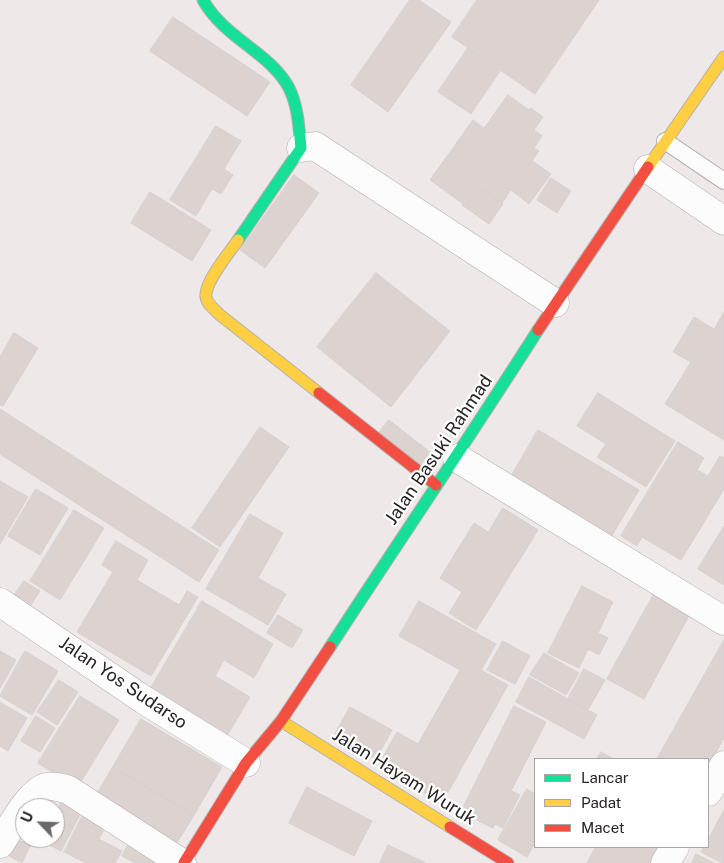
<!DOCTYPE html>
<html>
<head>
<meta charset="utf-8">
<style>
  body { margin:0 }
  #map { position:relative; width:724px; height:863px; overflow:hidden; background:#eee9e8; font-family:"Public Sans",sans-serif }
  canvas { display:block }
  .legend { position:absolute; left:534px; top:758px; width:175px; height:90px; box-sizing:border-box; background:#fff; border:1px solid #a8a7a7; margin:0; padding:6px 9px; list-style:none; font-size:15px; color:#262322 }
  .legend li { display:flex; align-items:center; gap:10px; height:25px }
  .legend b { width:25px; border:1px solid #a8a7a7 }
  .north { position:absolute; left:15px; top:798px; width:50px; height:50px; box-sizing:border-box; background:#fff; border:1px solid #a8a7a7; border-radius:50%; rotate:294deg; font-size:14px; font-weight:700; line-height:20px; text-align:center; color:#262322 }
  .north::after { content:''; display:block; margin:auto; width:18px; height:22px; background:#6c6867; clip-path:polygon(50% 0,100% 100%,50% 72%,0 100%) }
</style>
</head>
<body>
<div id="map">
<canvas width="724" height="863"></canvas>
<ul class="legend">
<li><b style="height:6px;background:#16e098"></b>Lancar</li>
<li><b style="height:6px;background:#ffcf43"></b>Padat</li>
<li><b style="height:6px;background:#f24e42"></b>Macet</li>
</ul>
<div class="north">U</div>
</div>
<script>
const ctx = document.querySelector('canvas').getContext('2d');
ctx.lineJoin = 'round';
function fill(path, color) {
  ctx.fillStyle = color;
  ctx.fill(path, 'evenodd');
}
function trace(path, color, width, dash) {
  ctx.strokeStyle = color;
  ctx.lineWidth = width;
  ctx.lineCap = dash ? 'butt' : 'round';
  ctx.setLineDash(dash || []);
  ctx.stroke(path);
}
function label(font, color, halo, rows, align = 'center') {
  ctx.font = font + ' "Public Sans",sans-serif';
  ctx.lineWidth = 4.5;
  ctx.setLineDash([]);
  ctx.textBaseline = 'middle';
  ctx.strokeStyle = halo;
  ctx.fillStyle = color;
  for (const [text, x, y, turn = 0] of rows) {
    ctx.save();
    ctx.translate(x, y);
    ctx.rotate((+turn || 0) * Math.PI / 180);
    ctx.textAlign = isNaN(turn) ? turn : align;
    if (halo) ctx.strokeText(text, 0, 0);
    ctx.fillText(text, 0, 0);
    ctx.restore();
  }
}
const building = new Path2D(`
  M410 0H419L451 22 388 112 351 85Z
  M477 0H599L535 94 452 37Z
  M173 17 270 82 247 116 150 51Z
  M468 48 500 71 471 114 438 92Z
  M508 95 529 110 462 203 430 180 473 120 484 128Z
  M531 108 543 117 534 130 542 136 534 148 539 151 532 161 551 174 529 204 511 190 502 203 476 185Z
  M216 126 241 141 224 169 233 175 221 194 212 189 196 216 170 200Z
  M294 175 319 193 265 268 240 250Z
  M551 178 571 191 557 213 537 200Z
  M476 185 503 204 489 224 462 205Z
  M150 192 211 230 192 261 131 223Z
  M376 273 450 331 391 407 317 347Z
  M724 312V440L665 404 691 362 673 352 694 317 714 329Z
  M14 333 38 348 3 406 0 405V357Z
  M598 393 675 441 646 487 597 457 606 444 577 426Z
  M0 409 219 550 199 582 0 454Z
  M389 420 430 452 420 466 378 434Z
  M260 427 289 447 220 547 192 528Z
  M538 430 639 490 610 539 509 480Z
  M678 442 704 458 697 470 708 476 720 456 724 458V489L681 560 642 537 637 546 621 536Z
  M0 481 28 497 0 544Z
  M36 489 68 508 40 555 8 536Z
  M503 508 538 530 476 630 449 613 462 592 440 578 474 523 488 532Z
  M74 510 104 528 60 600 30 581Z
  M250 514 283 533 258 578 286 594 268 625 206 589Z
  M724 526V585L698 569Z
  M116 541 148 560 137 580 179 605 187 591 198 597 151 676 77 632 113 572 102 565Z
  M24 581 40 591 29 608 13 597Z
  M582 586 613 602 598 633 608 638 599 655 588 649 579 668 548 653Z
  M656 590 692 610 644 699 607 679Z
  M202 601 273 644 254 678 224 660 215 676 250 697 225 739 148 693Z
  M419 601 496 644 481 670 508 685 442 803 378 766 397 732 418 744 460 670 399 636Z
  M278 615 303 630 292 648 267 633Z
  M724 640V738L708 767V759H657Z
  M503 641 530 656 515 684 487 670Z
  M0 651 16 660 0 688Z
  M25 651 58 671 32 715 0 696Z
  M544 653 579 673 566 695 530 675Z
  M584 669 605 680 588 710 568 699Z
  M529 677 597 715 584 739 516 702Z
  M59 680 78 692 57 725 37 712Z
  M80 696 119 720 77 788 38 763Z
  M0 702 27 718 8 751 0 746Z
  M514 706 546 722 511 791 520 795 503 828 495 824 493 828 461 812Z
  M350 707 392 730 376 759 334 736Z
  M36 716 55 728 40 752 21 741Z
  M141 719 222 767 194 815 113 767Z
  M601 752 614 759H597Z
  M113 767 194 815 173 849 93 801Z
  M307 787 372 821 354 856 289 823Z
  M527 789 535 794V843L527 857 498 840Z
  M62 801 82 811 61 851 42 841 44 838H55V815Z
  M86 809 108 821 99 839 122 851 115 863H86L64 852Z
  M724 810V863H722L701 852 704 847H708V840Z
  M13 837 30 846 22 863 5 854Z
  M132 839 161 863H135L122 856Z
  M388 845 426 863H380Z
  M596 847H663L654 863H587Z
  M696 854 714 863H692Z`);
fill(building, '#dcd2d0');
trace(building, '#d5d1d0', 1);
const lane = new Path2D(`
  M665 141 724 181`);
const street = new Path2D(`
  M301 148 315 146 555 303
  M648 169 724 221
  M457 458 724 621
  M0 602 144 700 246 763
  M708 792 724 765
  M0 844C10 829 29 791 47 787 53 785 60 788 67 789L182 863
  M665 863 675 847`);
const fast = new Path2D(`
  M203 0C225 39 271 53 289 88 298 106 299 128 301 148L238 240
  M330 647C399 541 470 437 538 330`);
const slow = new Path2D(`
  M648 167 724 57
  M238 240C230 252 204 282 206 297 207 304 215 310 220 315L319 393
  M281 721 450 827`);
const jam = new Path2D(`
  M538 330 648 167
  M319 393 436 485
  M450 827 508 863
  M184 863 246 763 281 721 330 647`);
trace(lane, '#b4b0af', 18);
trace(street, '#b4b0af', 29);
trace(fast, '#b4b0af', 13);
trace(slow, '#b4b0af', 13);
trace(jam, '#b4b0af', 13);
trace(lane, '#fcfcfc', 16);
trace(street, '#fcfcfc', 28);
trace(fast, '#16e098', 11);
trace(slow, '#ffcf43', 11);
trace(jam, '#f24e42', 11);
label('18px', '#262322', '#fff', [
  ["Jalan Basuki Rahmad",439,450,-56],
  ["Jalan Yos Sudarso",123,683,34],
  ["Jalan Hayam Wuruk",404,777,32]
]);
</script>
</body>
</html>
